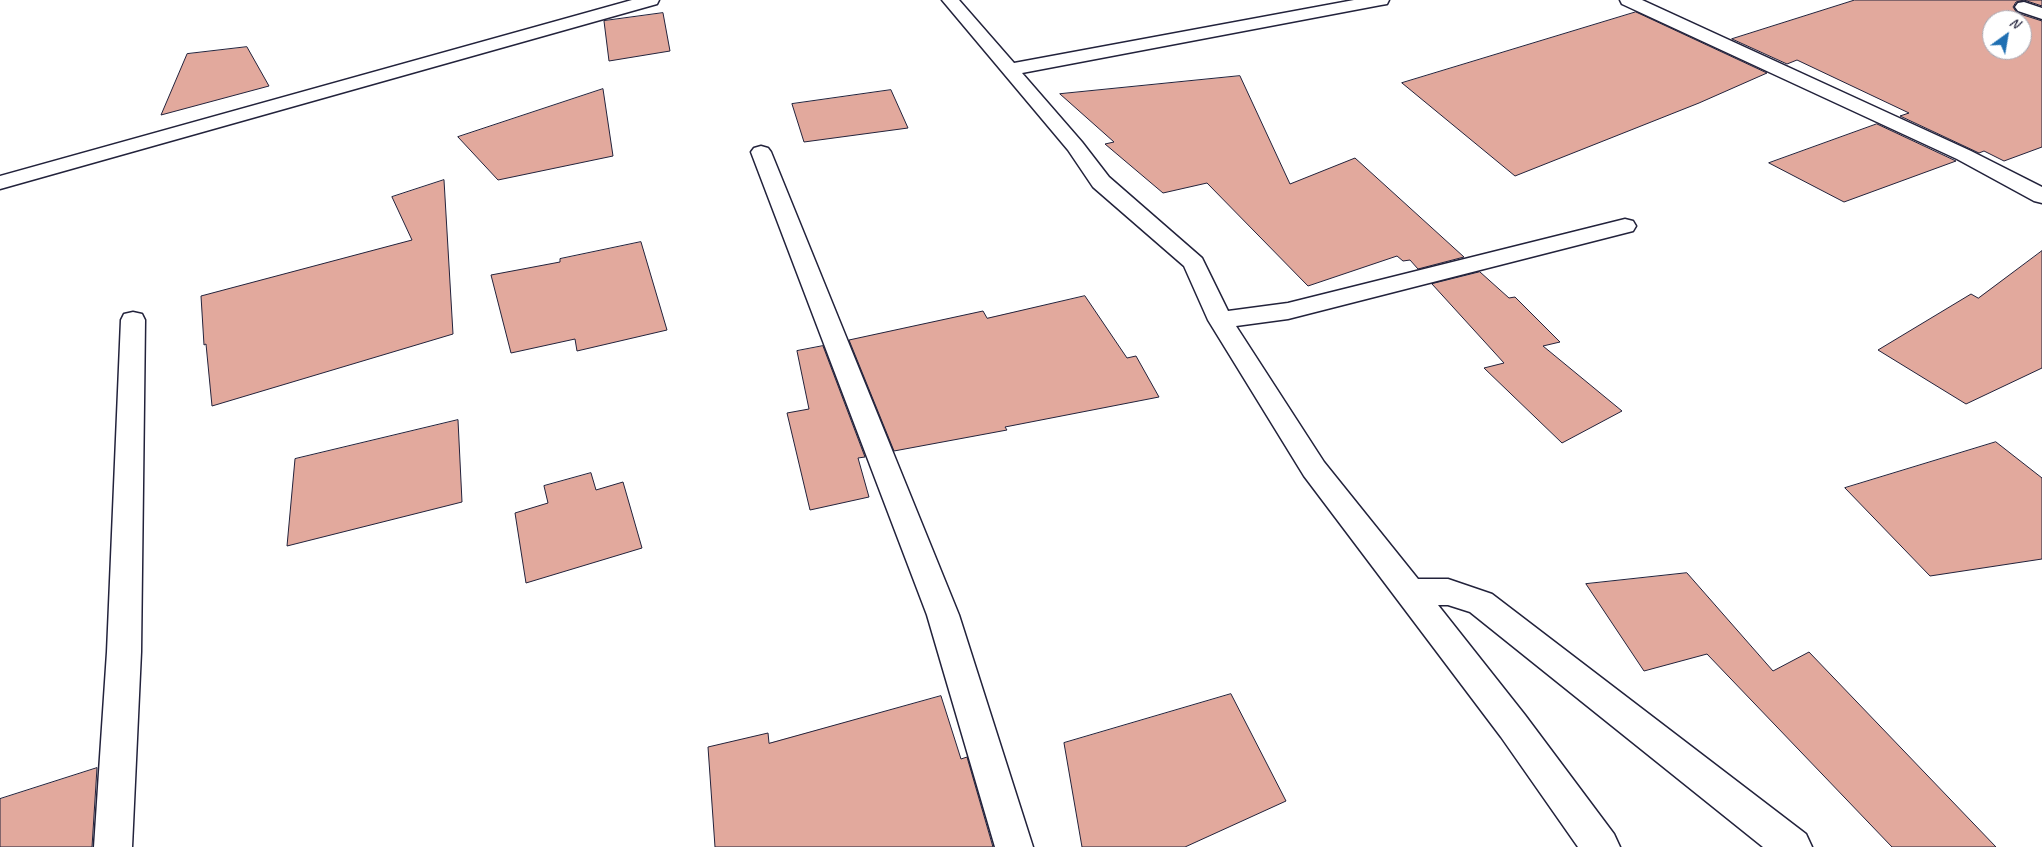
<!DOCTYPE html>
<html>
<head>
<meta charset="utf-8">
<style>
  body { margin:0 }
  #map { position:relative; width:2042px; height:847px; overflow:hidden; background:#fff; font-family:Caveat,sans-serif }
  canvas { display:block }
  .north { position:absolute; left:1982px; top:10px; width:50px; height:50px; box-sizing:border-box; background:#fff; border:1px solid #a7a7b1; border-radius:50%; rotate:32deg; font-size:14px; font-weight:700; line-height:20px; text-align:center; color:#22223b }
  .north::after { content:''; display:block; margin:auto; width:18px; height:22px; background:#1f6fb2; clip-path:polygon(50% 0,100% 100%,50% 72%,0 100%) }
</style>
</head>
<body>
<div id="map">
<canvas width="2042" height="847"></canvas>
<div class="north">N</div>
</div>
<script>
const ctx = document.querySelector('canvas').getContext('2d');
ctx.lineJoin = 'round';
function fill(path, color) {
  ctx.fillStyle = color;
  ctx.fill(path, 'evenodd');
}
function trace(path, color, width, dash) {
  ctx.strokeStyle = color;
  ctx.lineWidth = width;
  ctx.lineCap = dash ? 'butt' : 'round';
  ctx.setLineDash(dash || []);
  ctx.stroke(path);
}
const building = new Path2D(`
  M1855 0H2042V6L2024 0 2016 2 2013 7 2017 13 2042 21V147L2004 161 1984 151 1979 153 1900 116 1909 113 1797 60 1787 64 1732 39ZM1992 20H2022V50H1992Z
  M1636 12 1767 73 1699 103 1515 176 1402 83Z
  M663 13 670 51 609 61 604 21Z
  M247 47 269 86 161 115 187 54Z
  M1240 76 1290 184 1355 158 1464 257 1418 269 1410 260 1403 261 1397 256 1308 286 1207 183 1163 193 1105 144 1114 142 1060 94Z
  M603 89 613 156 498 180 458 137Z
  M891 90 908 128 804 142 792 104Z
  M1877 124 1956 161 1844 202 1769 163Z
  M444 180 453 334 212 406 206 344 204 345 201 296 412 240 392 197Z
  M641 242 667 330 577 351 575 339 511 353 491 275 560 262V259Z
  M2042 251V368L1966 404 1878 350 1971 294 1978 298Z
  M1480 272 1509 298 1515 297 1560 342 1543 346 1622 411 1562 443 1484 368 1504 363 1432 284Z
  M1085 296 1127 358 1136 356 1159 397 1005 427 1007 430 894 451 849 340 983 311 987 318Z
  M823 346 865 457 858 458 869 497 810 510 787 413 809 409 797 351Z
  M458 420 462 502 287 546 295 459Z
  M1996 442 2042 478V559L1930 576 1845 488Z
  M591 473 596 490 623 482 642 548 526 583 515 513 548 503 544 486Z
  M1687 573 1773 671 1809 652 1996 847H1892L1707 654 1644 671 1586 584Z
  M1231 694 1286 801 1185 847H1082L1064 743Z
  M941 696 961 759 967 757 993 847H715L708 747 768 733 769 743Z
  M97 768 92 847H0V799Z`);
fill(building, '#e2a99d');
trace(building, '#22223b', 1);
const minor = new Path2D(`
  M632 0H659L657 4 0 189V176Z
  M942 0H959L1014 63 1354 0H1389L1387 4 1381 5 1022 73 1082 142 1109 177 1202 258 1228 311 1288 303 1625 219 1633 221 1636 226 1633 231 1288 319 1236 326 1324 462 1418 579H1448L1492 594 1806 834 1812 847H1763L1470 612 1448 605H1438L1525 715 1614 834 1620 847H1578L1501 737 1304 476 1208 320 1184 266 1093 187 1068 150Z
  M1620 0H1642L1971 151 2042 187V203L2034 201 1957 159 1622 4Z
  M2024 2 2042 8V19L2018 11 2015 7 2018 3Z
  M761 146 768 148 771 152 959 615 1033 847H995L927 615 751 152 754 148Z
  M133 312 142 314 145 320 141 652 132 847H94L107 652 121 320 124 314Z`);
trace(minor, '#22223b', 3);
fill(minor, '#fff');
</script>
</body>
</html>
